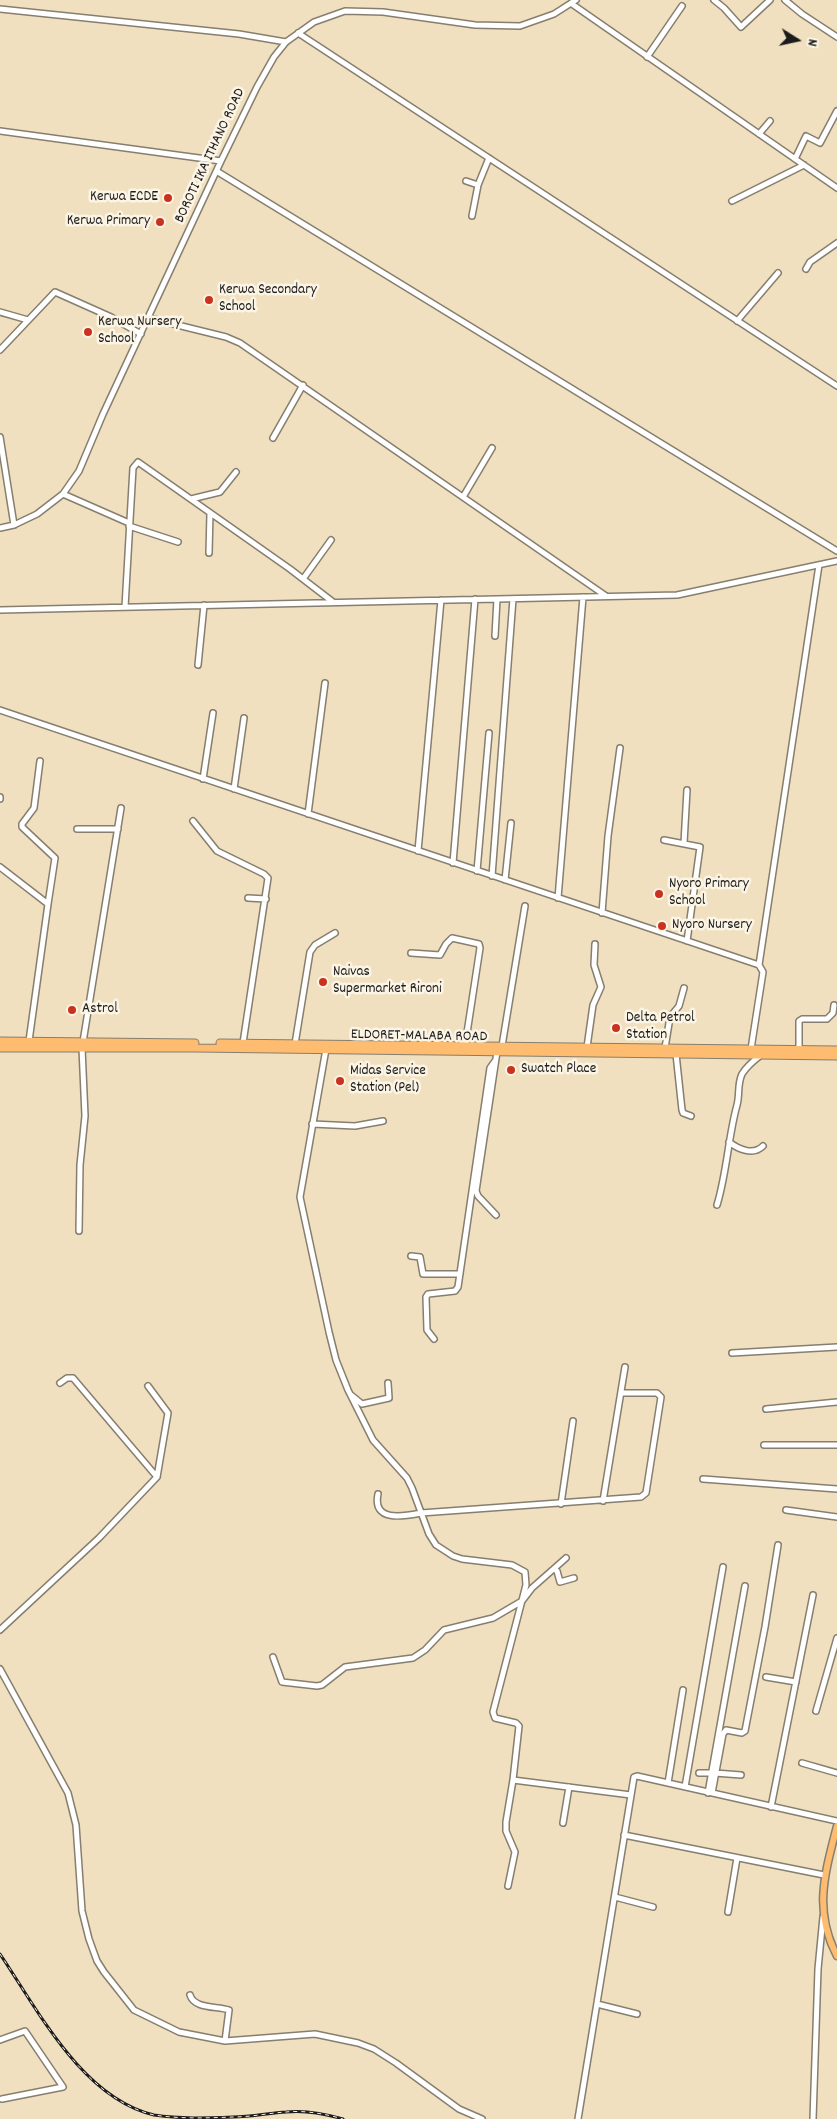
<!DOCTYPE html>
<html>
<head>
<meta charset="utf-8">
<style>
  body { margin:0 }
  #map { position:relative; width:837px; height:2119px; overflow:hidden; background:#f0e0c0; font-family:Dekko,sans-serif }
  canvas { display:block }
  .north { position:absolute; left:772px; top:15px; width:50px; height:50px; -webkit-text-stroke:4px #fcf5e5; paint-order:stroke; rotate:100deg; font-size:14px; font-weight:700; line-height:20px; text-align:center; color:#1c1c1c }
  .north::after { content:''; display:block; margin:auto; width:18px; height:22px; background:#1c1c1c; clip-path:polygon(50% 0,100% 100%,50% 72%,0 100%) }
</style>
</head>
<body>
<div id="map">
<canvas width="837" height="2119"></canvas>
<div class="north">N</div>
</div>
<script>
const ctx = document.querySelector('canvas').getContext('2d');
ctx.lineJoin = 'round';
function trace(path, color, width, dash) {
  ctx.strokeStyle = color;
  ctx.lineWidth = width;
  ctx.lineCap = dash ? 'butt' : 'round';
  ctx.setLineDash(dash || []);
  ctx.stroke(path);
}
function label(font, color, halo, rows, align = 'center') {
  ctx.font = font + ' Dekko,sans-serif';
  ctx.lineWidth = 5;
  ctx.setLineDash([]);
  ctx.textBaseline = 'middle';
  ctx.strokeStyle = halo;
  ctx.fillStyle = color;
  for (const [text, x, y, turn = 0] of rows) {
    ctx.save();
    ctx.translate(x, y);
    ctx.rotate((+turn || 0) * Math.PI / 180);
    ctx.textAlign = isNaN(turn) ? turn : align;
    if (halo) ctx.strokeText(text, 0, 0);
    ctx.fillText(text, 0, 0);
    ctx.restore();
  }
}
const minor = new Path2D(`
  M714 0 724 8 741 27 770 0
  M785 0 802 14 837 37
  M572 4 837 188
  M0 9 239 34 286 42
  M298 33 837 386
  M647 57 682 6
  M0 131 221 161
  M759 134 770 121
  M795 159 806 136 820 143 837 111
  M218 172 837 551
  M466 181 478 185
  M732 201 804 165
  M472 216 478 185 489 158
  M806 269 810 262 837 243
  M0 312 28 320
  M149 318 226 337 240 343 606 596
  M737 321 778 273
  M0 350 55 292 111 317 141 334
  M0 437 14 525
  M273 438 303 385
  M63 494 129 523
  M463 497 492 448
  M191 499 220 492 236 472
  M129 526 178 542
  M0 528 14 525 37 514 63 494 79 471 103 414 221 161 257 87 274 57 286 42 314 22 345 11 383 12 475 25 520 26 554 14 576 0
  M209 553 210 513
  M303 579 331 540
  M125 607 133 468 138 462 290 569 333 602
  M0 610 677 595 837 561
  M495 636 497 599
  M198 665 204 605
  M0 710 759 965 763 972 751 1049
  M40 761 34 808 22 824V827L55 858 48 904
  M203 779 213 713
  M234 789 244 718
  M0 797V799
  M308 814 325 683
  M193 821 217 851 264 874 268 878 243 1043
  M77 829H118
  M664 840 700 847 687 941
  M684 843 687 790
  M418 851 441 600
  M453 863 475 599
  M0 867 48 904 29 1041
  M477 871 489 733
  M492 876 513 599
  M505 880 511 823
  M248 898 266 899
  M558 898 583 597
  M602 913 608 836 620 748
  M411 953 440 955 446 944 452 938 479 944 480 948 465 1046
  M759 965 819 565
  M83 1042 121 808
  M295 1044 310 952 315 945 335 933
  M502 1046 525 906
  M587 1047 593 1005 601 987 594 965 595 944
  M665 1048 670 1017 679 1006 684 988
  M326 1049 300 1197 329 1332 336 1360 348 1390 373 1440 407 1478 412 1488 429 1534 436 1545 453 1556 462 1559 512 1565 525 1572 526 1585 493 1712 495 1718 516 1723 519 1726 513 1780 631 1795
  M799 1050V1021L802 1019H827L833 1013 834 1005
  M676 1054 682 1110 683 1113 691 1116
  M312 1124 355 1126 383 1121
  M729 1142C738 1149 753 1156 763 1146
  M717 1205C727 1172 728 1138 737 1105 740 1094 737 1085 742 1074 747 1066 753 1061 761 1055
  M496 1215 478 1196 476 1191 497 1052
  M79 1231 80 1165 85 1116 82 1048
  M411 1256 420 1257 423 1274H460
  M434 1339 427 1330 426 1297 428 1294 455 1291 458 1287 490 1068 495 1061
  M732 1353 837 1347
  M60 1383 67 1378H73L157 1477
  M351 1395 362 1404 389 1398 388 1383
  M766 1409 837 1402
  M764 1445H837
  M703 1479 837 1489
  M378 1494C372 1523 405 1516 421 1513L641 1497 646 1493 661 1397 657 1393H621
  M603 1501 625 1367
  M561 1504 573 1421
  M786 1510 837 1517
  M554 1569 557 1571 560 1582 574 1578
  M0 1630 99 1538 157 1477 168 1413 148 1386
  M273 1657 282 1682 317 1686 322 1685 345 1667 413 1658 425 1650 444 1630 493 1618 522 1601 532 1588 566 1558
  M0 1669 68 1793 76 1825 82 1911 89 1939 97 1961 104 1972 134 2010 179 2032 225 2041 315 2034 358 2043 374 2049 396 2063 459 2109 482 2119
  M766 1677 796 1682
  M816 1711 837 1638
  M802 1763 837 1773
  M699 1773H711
  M715 1773 741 1775
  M668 1783 683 1690
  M685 1787 723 1567
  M708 1793 745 1586
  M712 1793 723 1734 726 1730 742 1733 745 1731 765 1627 778 1545
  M771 1807 813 1595
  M563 1823 569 1787
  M624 1835 824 1875
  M508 1886 515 1852 506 1831V1822L513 1780
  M615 1897 653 1907
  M728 1912 737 1858
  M190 1995C194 2009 217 2006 229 2010L225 2041
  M597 2004 637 2014
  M0 2040 25 2031 63 2087 2 2099
  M578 2119 634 1777 637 1776 837 1821
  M813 2119 818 1969 823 1917`);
const major = new Path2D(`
  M837 1826C825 1873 813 1910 837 1956`);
const highway = new Path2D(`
  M0 1041 195 1043
  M220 1043 837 1050
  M0 1048H195L837 1056`);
trace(minor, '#867e6e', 8);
trace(major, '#867e6e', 9);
trace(highway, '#867e6e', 9);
trace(minor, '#fff', 5);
trace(major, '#fdbc6f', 6);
trace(highway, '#fdbc6f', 7);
const rail = new Path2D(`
  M0 1954C38 2010 82 2098 154 2115 180 2119 207 2118 233 2117 251 2117 269 2113 286 2112 304 2110 326 2114 343 2119`);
trace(rail, '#1c1c1c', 3);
trace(rail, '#fcf5e5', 1, [4]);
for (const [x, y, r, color] of [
  [168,198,5,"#c8321e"],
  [160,222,5,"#c8321e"],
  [209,300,5,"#c8321e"],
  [88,332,5,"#c8321e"],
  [659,894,5,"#c8321e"],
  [662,926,5,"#c8321e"],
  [323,982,5,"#c8321e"],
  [72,1010,5,"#c8321e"],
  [616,1028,5,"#c8321e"],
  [511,1070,5,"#c8321e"],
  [340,1081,5,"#c8321e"]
]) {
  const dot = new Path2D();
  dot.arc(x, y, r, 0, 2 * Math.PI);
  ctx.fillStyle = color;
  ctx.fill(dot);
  trace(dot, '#fcf5e5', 2);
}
label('15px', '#1c1c1c', '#fcf5e5', [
  ["BOROTI IKA ITHANO ROAD",211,156,-65],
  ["ELDORET-MALABA ROAD",419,1037,1]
]);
label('15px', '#1c1c1c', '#fcf5e5', [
  ["Kerwa ECDE",158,198,"right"],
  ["Kerwa Primary",150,222,"right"],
  ["Kerwa Secondary",219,291],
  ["School",219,308],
  ["Kerwa Nursery",98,323],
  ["School",98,340],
  ["Nyoro Primary",669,885],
  ["School",669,902],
  ["Nyoro Nursery",672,926],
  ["Naivas",333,973],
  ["Supermarket Rironi",333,990],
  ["Astrol",82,1010],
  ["Delta Petrol",626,1019],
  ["Station",626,1036],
  ["Swatch Place",521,1070],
  ["Midas Service",350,1072],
  ["Station (Pel)",350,1089]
], 'left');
</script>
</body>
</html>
